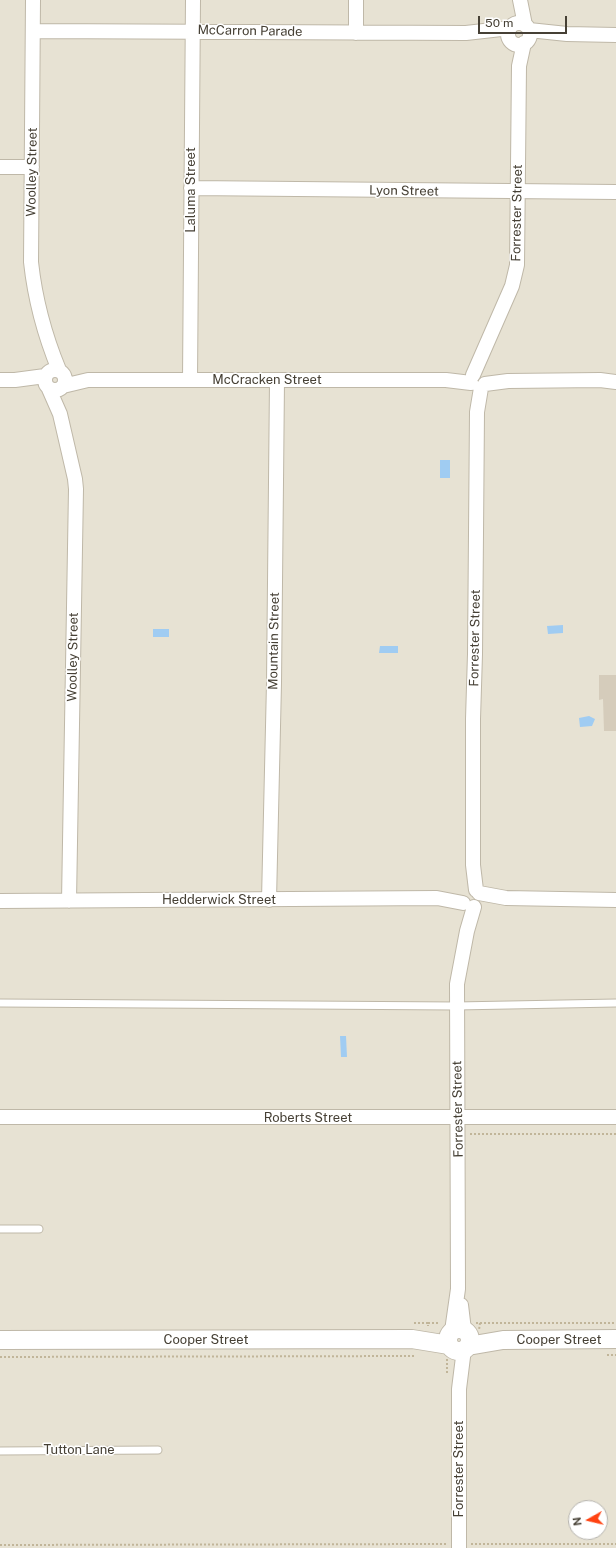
<!DOCTYPE html>
<html>
<head>
<meta charset="utf-8">
<style>
  body { margin:0 }
  #map { position:relative; width:616px; height:1548px; overflow:hidden; background:#f3f0e6; font-family:"Public Sans",sans-serif }
  canvas { display:block }
  .north { position:absolute; left:568px; top:1500px; width:40px; height:40px; box-sizing:border-box; background:#fff; border:1px solid #b5b3ae; border-radius:50%; rotate:262deg; font-size:11px; font-weight:700; line-height:16px; text-align:center; color:#464035 }
  .north::after { content:''; display:block; margin:auto; width:14px; height:18px; background:#ff4211; clip-path:polygon(50% 0,100% 100%,50% 72%,0 100%) }
  .scale { position:absolute; left:478px; top:16px; width:89px; height:18px; box-sizing:border-box; border:2px solid #464035; border-top:0; padding-left:5px; font-size:12px; line-height:14px; white-space:nowrap; color:#464035; -webkit-text-stroke:3px #fff; paint-order:stroke }
</style>
</head>
<body>
<div id="map">
<canvas width="616" height="1548"></canvas>
<div class="north">N</div>
<div class="scale">50 m</div>
</div>
<script>
const ctx = document.querySelector('canvas').getContext('2d');
ctx.lineJoin = 'round';
function fill(path, color) {
  ctx.fillStyle = color;
  ctx.fill(path, 'evenodd');
}
function trace(path, color, width, dash) {
  ctx.strokeStyle = color;
  ctx.lineWidth = width;
  ctx.lineCap = dash ? 'butt' : 'round';
  ctx.setLineDash(dash || []);
  ctx.stroke(path);
}
function label(font, color, halo, rows, align = 'center') {
  ctx.font = font + ' "Public Sans",sans-serif';
  ctx.lineWidth = 3;
  ctx.setLineDash([]);
  ctx.textBaseline = 'middle';
  ctx.strokeStyle = halo;
  ctx.fillStyle = color;
  for (const [text, x, y, turn = 0] of rows) {
    ctx.save();
    ctx.translate(x, y);
    ctx.rotate((+turn || 0) * Math.PI / 180);
    ctx.textAlign = isNaN(turn) ? turn : align;
    if (halo) ctx.strokeText(text, 0, 0);
    ctx.fillText(text, 0, 0);
    ctx.restore();
  }
}
fill(new Path2D(`
  M0 0H616V1548H0ZM576 1508H600V1532H576Z`), '#e7e2d3');
fill(new Path2D(`
  M440 460H450V478H440Z
  M563 625V633L548 634 547 626Z
  M153 629H169V637H153Z
  M380 646H398V653H379Z
  M589 716 595 719 592 726 580 727 579 718Z
  M340 1036H346L347 1057H341Z`), '#a0ccf2');
fill(new Path2D(`
  M599 675H616V731H604L603 699 599 700Z`), '#d5ccbb');
const service = new Path2D(`
  M0 1003 456 1006 616 1003
  M0 1229H39
  M0 1451 158 1450`);
const minor = new Path2D(`
  M33 0 31 262C35 299 45 336 59 370
  M520 0 525 25
  M508 34a11 11 0 1 1 22 0a11 11 0 1 1-22 0Z
  M529 30 567 34 616 35
  M33 31 466 33 510 28
  M356 33V0
  M0 167H32
  M191 188 616 192
  M45 380a10 10 0 1 1 20 0a10 10 0 1 1-20 0Z
  M473 375 512 286 517 265 519 66 524 43
  M0 380H15L45 376
  M190 380 193 0
  M485 384 508 381 600 380 616 382
  M63 386 88 380H446L471 383
  M49 389 60 414 75 479 76 489 69 901
  M476 890 473 865V719L475 654 477 412 481 388
  M479 893 506 898 616 900
  M269 900 274 683 277 381
  M0 901 437 898 463 903
  M0 1117H616
  M461 1305 464 1330
  M452 1331 458 1289 457 984 467 931 474 907
  M459 1548V1389L464 1349`);
const tertiary = new Path2D(`
  M448 1340a11 11 0 1 1 22 0a11 11 0 1 1-22 0Z
  M0 1340 412 1339 449 1345
  M468 1346 503 1340 616 1339`);
trace(service, '#bfb8a8', 9);
trace(minor, '#bfb8a8', 16);
trace(tertiary, '#bfb8a8', 20);
trace(new Path2D(`
  M470 1134H616
  M414 1323H428V1326
  M428 1323H440
  M476 1323H480L479 1330
  M480 1323H616
  M607 1355H616
  M0 1357 415 1356
  M447 1359V1373
  M471 1544H616
  M0 1545 446 1544`), '#c1b599', 2, [2, 2]);
trace(service, '#fff', 7);
trace(minor, '#fff', 14);
trace(tertiary, '#fff', 18);
label('13px', '#464035', '#fff', [
  ["McCarron Parade",250,31,1],
  ["Woolley Street",32,172,-89],
  ["Laluma Street",191,190,-90],
  ["Lyon Street",404,191,1],
  ["Forrester Street",517,213,-89],
  ["McCracken Street",267,380],
  ["Forrester Street",475,638,-89],
  ["Mountain Street",274,641,-89],
  ["Woolley Street",73,657,-89],
  ["Hedderwick Street",219,900],
  ["Forrester Street",458,1109,-91],
  ["Roberts Street",308,1118],
  ["Cooper Street",206,1340],
  ["Cooper Street",559,1340],
  ["Tutton Lane",79,1450],
  ["Forrester Street",459,1469,-90]
]);
</script>
</body>
</html>
